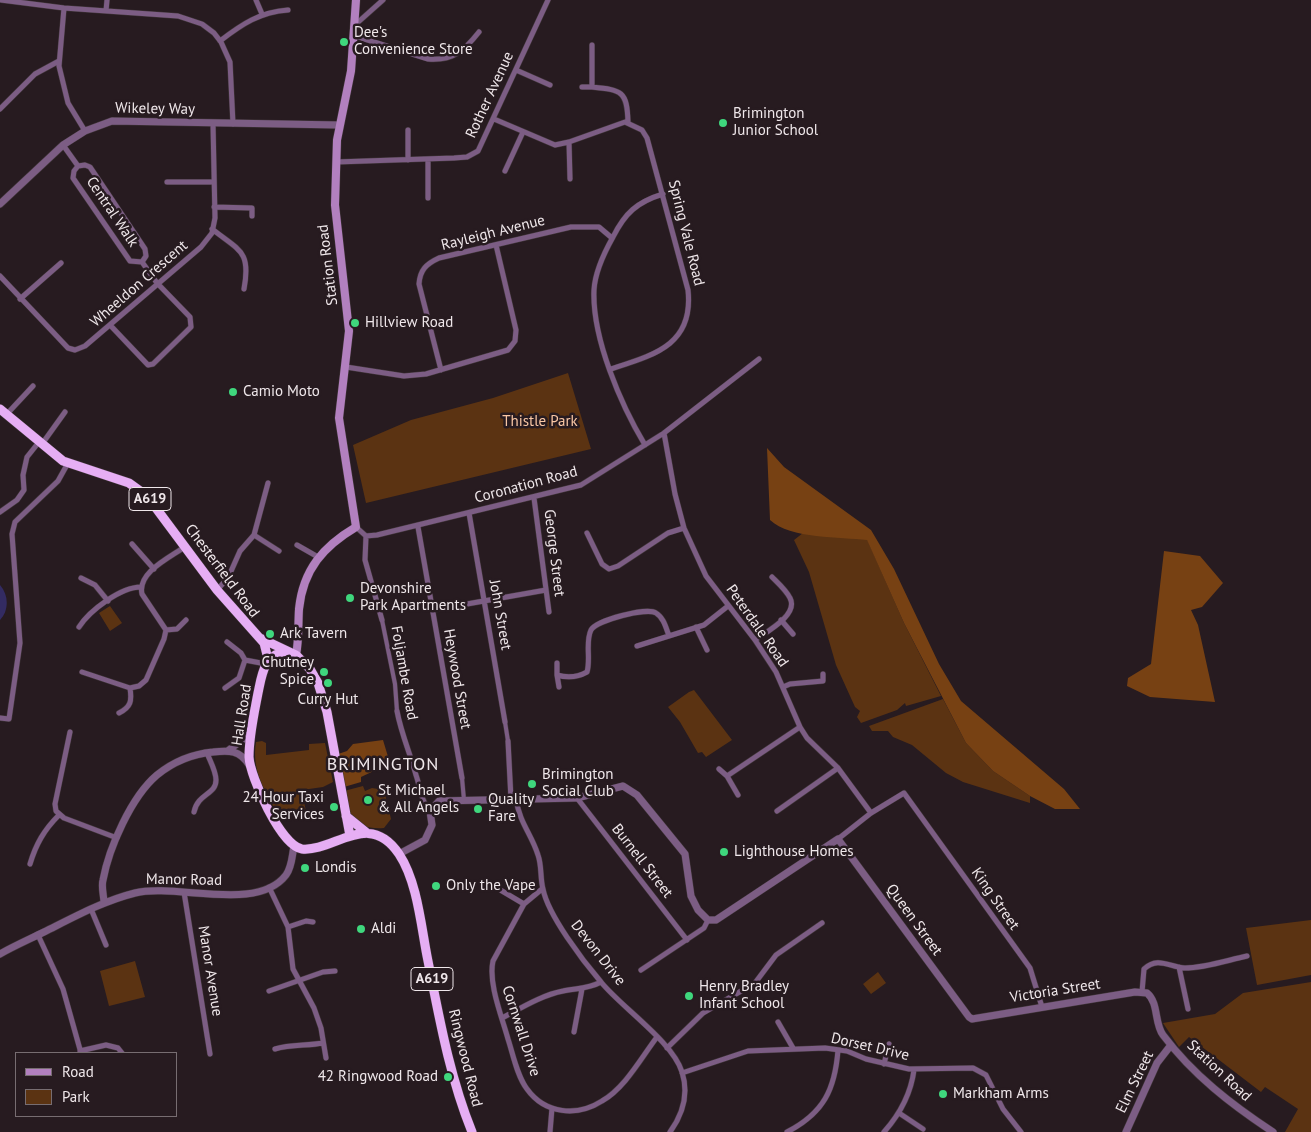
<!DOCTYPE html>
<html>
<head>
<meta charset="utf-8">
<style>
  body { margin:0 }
  #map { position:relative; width:1311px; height:1132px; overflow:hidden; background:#271b20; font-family:"PT Sans",sans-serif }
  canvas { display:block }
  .legend { position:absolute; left:15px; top:1052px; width:162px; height:65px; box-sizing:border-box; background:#271b20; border:1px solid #776d71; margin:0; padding:6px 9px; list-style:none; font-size:15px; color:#efe7ea }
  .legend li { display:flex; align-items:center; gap:10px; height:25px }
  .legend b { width:25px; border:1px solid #776d71 }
</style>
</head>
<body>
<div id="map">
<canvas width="1311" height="1132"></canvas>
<ul class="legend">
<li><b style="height:6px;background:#b280bf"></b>Road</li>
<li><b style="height:14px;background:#5b3312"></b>Park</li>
</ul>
</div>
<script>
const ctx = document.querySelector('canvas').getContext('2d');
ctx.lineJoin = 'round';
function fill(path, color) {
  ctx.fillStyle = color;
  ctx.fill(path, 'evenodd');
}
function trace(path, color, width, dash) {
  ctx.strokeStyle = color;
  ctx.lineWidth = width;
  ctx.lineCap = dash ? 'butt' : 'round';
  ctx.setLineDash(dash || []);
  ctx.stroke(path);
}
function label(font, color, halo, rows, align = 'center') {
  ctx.font = font + ' "PT Sans",sans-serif';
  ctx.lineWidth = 5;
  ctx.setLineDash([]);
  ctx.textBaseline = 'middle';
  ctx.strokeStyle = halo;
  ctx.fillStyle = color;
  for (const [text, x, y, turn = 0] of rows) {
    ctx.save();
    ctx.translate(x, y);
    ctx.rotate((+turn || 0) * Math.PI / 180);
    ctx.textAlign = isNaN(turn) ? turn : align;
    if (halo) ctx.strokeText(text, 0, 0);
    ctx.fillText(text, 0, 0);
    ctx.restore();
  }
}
fill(new Path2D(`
  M568 373 591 449 366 503 353 445 411 420 493 398Z
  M803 533 867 539 904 623 941 696 906 706 905 703 897 710 861 723 857 717 860 711 855 707 836 665 809 572 794 540Z
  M110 606 122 623 110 631 99 613Z
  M694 690 732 740 706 757 702 752 698 753 680 722 668 707 689 692Z
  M943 699 966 743 993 771 1030 796V803L963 782 946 773 912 745 893 737 888 731H872L869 726Z
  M262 741 266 743V755L309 750V744L325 743 333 782 323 787 302 790 306 812 280 818C266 793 251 771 256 742Z
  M363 786 365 791 372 788 384 790 391 819 384 828C368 829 361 826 348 817L344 791Z
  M1311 920V975L1257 985 1246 928Z
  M135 961 145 997 109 1006 100 971Z
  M878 972 886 983 871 994 863 984Z
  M1311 982V1132H1285L1298 1109 1265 1087 1261 1092 1189 1037 1179 1047 1163 1023 1215 1014 1243 993Z`), '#5b3312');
fill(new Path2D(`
  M767 448 784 467 871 530 894 569 939 664 961 701 1064 789 1080 809H1055L1030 796 993 771 966 743 904 623 867 540C841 537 790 539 770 520Z
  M1164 551 1200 556 1223 583 1202 607 1191 610 1198 625 1215 702 1150 697 1127 686 1128 678 1151 664Z
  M383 740 389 760 380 768 361 777V782L344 787 338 754 347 751 353 744Z`), '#774113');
fill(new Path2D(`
  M0 585C9 595 9 611 0 620Z`), '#332b62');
const pedestrian = new Path2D(`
  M382 620 395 684 397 711
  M505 722 508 741
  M462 778 464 800`);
const minor = new Path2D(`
  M1 0 64 8 178 16 202 24 214 33 221 42 230 62 233 124
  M256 0 262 14
  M64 8 59 66 68 103 85 131
  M106 11 107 0
  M356 24 383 0
  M355 36 428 59C453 61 464 51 479 32
  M220 41C242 24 260 12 288 10
  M592 45V87C622 90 627 91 628 122
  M516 70 550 85
  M582 87H592
  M0 109 35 74 59 61
  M494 119 555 145 569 142 625 122 642 130 647 138 688 290C694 345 654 355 611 369
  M408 130V160
  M569 142 570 179
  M63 145 78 166
  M428 159V198
  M336 162 454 158 467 157 478 151 548 0
  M85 165 90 167 145 249 146 256 142 262 130 261 73 178 74 171 78 166Z
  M505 171 523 132
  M167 182H214
  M214 207 252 208V216
  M212 229C240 251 251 251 244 289
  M0 276 68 348 75 350 85 346 201 247 212 233 215 218 213 124
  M20 299 61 263
  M110 325 148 365 153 364 191 327 190 317 157 283 142 262
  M346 367 404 376 426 374 508 350 515 341 516 330 496 245
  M441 370 419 284C420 270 426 264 439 258L571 227H599L612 238
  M6 415 33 386
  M664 433 675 494 684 528 706 576 755 640 776 672 800 727 807 738 838 768 871 813
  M42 444 65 412
  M645 445C621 405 592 338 594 290 595 271 604 253 613 237 625 213 637 202 663 194
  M534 498 549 612
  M0 512 17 500 24 490 23 475 27 457 39 442
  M469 513 505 722
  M356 527 366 536 377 535 581 485 664 433 759 359
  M418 527 462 778
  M587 533 602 564 609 569 618 566 668 533 684 528
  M254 535 279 551
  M366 536 365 560 382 620
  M132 544 154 569
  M297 545 318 557
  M81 578 95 585 108 601
  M217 590 228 578 240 551 254 535 268 483
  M433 610 546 590
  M781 620 793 634
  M79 627C90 610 121 587 141 587
  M696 627 707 650
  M166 630 177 629 186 620
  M755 640C766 632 799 615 790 598 786 590 778 583 772 577
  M227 642 241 653 245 660
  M637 646 704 625 728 606
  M557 663V675C567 678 578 677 587 672 591 659 585 642 591 630 597 620 647 607 656 613 664 618 666 628 669 636
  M82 672 130 688 139 686 146 680 164 639 166 630 142 594C137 572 171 557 186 546
  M557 675 559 687
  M783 687 790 684 823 681V674
  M225 688 239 678 245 660 266 664
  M397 711C401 733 410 753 416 775 420 786 421 802 430 811
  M119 713C131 707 132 701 130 688
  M0 718 9 719 20 643 12 534 15 522 58 481 68 463
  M70 732 55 804 56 811 64 818 117 838
  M508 741 511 799
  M719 769 727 776 738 795
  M727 776 800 727
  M577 798 687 940
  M516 799C520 824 531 833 538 855 542 866 540 878 543 889 548 915 583 961 601 982 621 1007 673 1042 682 1072 689 1094 683 1114 670 1132
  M777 811 838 768
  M194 812C198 793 216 795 216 780 216 771 210 761 207 753
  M838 839 871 813 904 793 1030 968 1042 1007
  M30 864C36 844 44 830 59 815
  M269 887 288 927 293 969 314 1008 321 1028 326 1058
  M497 888 524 904
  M542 889 524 904 493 961C488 983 502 1017 508 1039 513 1054 517 1076 527 1089 545 1114 577 1117 602 1101 625 1088 641 1058 657 1037
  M184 892 210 1054
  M91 909 106 945
  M288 927 306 921 313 922
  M38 935 63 989 81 1053
  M1179 967 1188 1009
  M641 970 704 928 708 920
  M269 991 323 972 335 971
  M1142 992 1144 969C1158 956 1169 967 1185 968 1205 968 1228 960 1247 956
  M502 1018C521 1008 542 995 563 991 577 988 588 989 601 982
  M778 1022 793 1048
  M574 1032 582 989
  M667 1048 703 1013 755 983 776 955 822 923
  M275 1049C291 1044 307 1046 323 1043
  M80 1051 106 1045 118 1048 122 1053
  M884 1064 889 1044
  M682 1073 748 1051 825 1048 847 1051 866 1059 909 1069 973 1068 986 1075 1003 1109 1021 1132
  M899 1113 923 1129
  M550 1132 552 1108
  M787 1132C824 1113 835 1089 838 1050
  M884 1132C900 1114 911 1093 914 1070`);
const tertiary = new Path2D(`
  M0 204 63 145 85 131 112 121 339 125
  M229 750 251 733
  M399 854 425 840 432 825 430 811 439 801 577 798 623 786 637 795 685 854 691 896 698 910 708 920H716L838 839 969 1017 972 1019 1135 992 1147 993C1159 1003 1154 1023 1163 1035 1193 1075 1232 1105 1273 1132
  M104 903C104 896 101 887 103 880 109 848 131 797 157 775 173 762 192 754 213 752 229 750 240 750 249 765
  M0 954C14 946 30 939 44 932 74 917 103 901 135 893 177 883 257 913 286 875 292 867 292 856 294 846
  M1126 1132 1157 1063 1171 1045`);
const secondary = new Path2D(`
  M296 655C299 640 298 624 299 609 303 569 324 546 356 527L339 418 349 331 335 205 337 140 351 71 356 0`);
const trunk = new Path2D(`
  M0 409 63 461 129 483 147 496 217 590 264 643 268 659
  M260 638 296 655 310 669 318 683 327 712 350 836
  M287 651C264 654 262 674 258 693 254 714 249 736 249 757 250 777 281 846 302 849 334 852 369 809 399 854 417 881 421 925 427 956 439 1016 449 1075 472 1132
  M346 816 367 833`);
trace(pedestrian, '#43383c', 5);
trace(minor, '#43383c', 6);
trace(tertiary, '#43383c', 8);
trace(secondary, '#43383c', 9);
trace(trunk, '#43383c', 10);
trace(pedestrian, '#7c5d84', 4);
trace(minor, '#7c5d84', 5);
trace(tertiary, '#7c5d84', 7);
trace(secondary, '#b280bf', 8);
trace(trunk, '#e6aef4', 9);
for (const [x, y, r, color] of [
  [344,42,5,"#3fd77d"],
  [723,123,5,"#3fd77d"],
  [355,323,5,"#3fd77d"],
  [233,392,5,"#3fd77d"],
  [350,598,5,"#3fd77d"],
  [270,634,5,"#3fd77d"],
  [324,672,5,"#3fd77d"],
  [328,683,5,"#3fd77d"],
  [532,784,5,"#3fd77d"],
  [368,800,5,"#3fd77d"],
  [334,807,5,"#3fd77d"],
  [478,809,5,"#3fd77d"],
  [724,852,5,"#3fd77d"],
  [305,868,5,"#3fd77d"],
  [436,886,5,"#3fd77d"],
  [361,929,5,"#3fd77d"],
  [689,996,5,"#3fd77d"],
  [448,1077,5,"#3fd77d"],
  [943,1094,5,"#3fd77d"]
]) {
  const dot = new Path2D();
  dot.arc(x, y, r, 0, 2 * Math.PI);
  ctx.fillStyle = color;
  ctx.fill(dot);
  trace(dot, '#271b20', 2);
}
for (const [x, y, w] of [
  [150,499,42],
  [432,979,42]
]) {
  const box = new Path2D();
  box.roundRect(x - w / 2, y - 11.5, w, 23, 4);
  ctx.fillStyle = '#271b20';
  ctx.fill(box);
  trace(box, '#efe7ea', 1);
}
label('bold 14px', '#efe7ea', null, [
  ["A619",150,499],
  ["A619",432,979]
]);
label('15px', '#efe7ea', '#271b20', [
  ["Dee's",354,33],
  ["Convenience Store",354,50],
  ["Brimington",733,114],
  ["Junior School",733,131],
  ["Hillview Road",365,323],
  ["Camio Moto",243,392],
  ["Devonshire",360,589],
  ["Park Apartments",360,606],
  ["Ark Tavern",280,634],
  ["Chutney",314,663,"right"],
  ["Spice",314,680,"right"],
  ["Curry Hut",328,700,"center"],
  ["Brimington",542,775],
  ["Social Club",542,792],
  ["St Michael",378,791],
  ["& All Angels",378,808],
  ["24 Hour Taxi",324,798,"right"],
  ["Services",324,815,"right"],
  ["Quality",488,800],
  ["Fare",488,817],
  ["Lighthouse Homes",734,852],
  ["Londis",315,868],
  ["Only the Vape",446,886],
  ["Aldi",371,929],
  ["Henry Bradley",699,987],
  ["Infant School",699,1004],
  ["42 Ringwood Road",438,1077,"right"],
  ["Markham Arms",953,1094]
], 'left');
label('15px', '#efe7ea', '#271b20', [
  ["Rother Avenue",490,95,-65],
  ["Wikeley Way",155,109,1],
  ["Central Walk",112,212,56],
  ["Rayleigh Avenue",493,233,-14],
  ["Spring Vale Road",686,233,76],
  ["Station Road",328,265,-97],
  ["Wheeldon Crescent",139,284,-41],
  ["Coronation Road",526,485,-15],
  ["George Street",554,553,83],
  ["Chesterfield Road",222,571,53],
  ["John Street",500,615,80],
  ["Peterdale Road",757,626,55],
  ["Foljambe Road",404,673,80],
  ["Heywood Street",457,679,80],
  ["Hall Road",242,715,-81],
  ["Burnell Street",642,861,52],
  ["Manor Road",184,880,1],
  ["King Street",995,899,55],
  ["Queen Street",914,920,54],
  ["Devon Drive",598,953,52],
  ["Manor Avenue",210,971,81],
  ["Victoria Street",1055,991,-9],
  ["Cornwall Drive",521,1031,72],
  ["Dorset Drive",870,1047,13],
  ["Ringwood Road",465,1058,76],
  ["Station Road",1219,1071,43],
  ["Elm Street",1135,1082,-64]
]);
label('15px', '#fac7a4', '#271b20', [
  ["Thistle Park",540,422]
]);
ctx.letterSpacing = '1px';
label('18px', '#efe7ea', '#271b20', [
  ["BRIMINGTON",383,765]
]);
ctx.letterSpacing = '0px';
</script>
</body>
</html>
